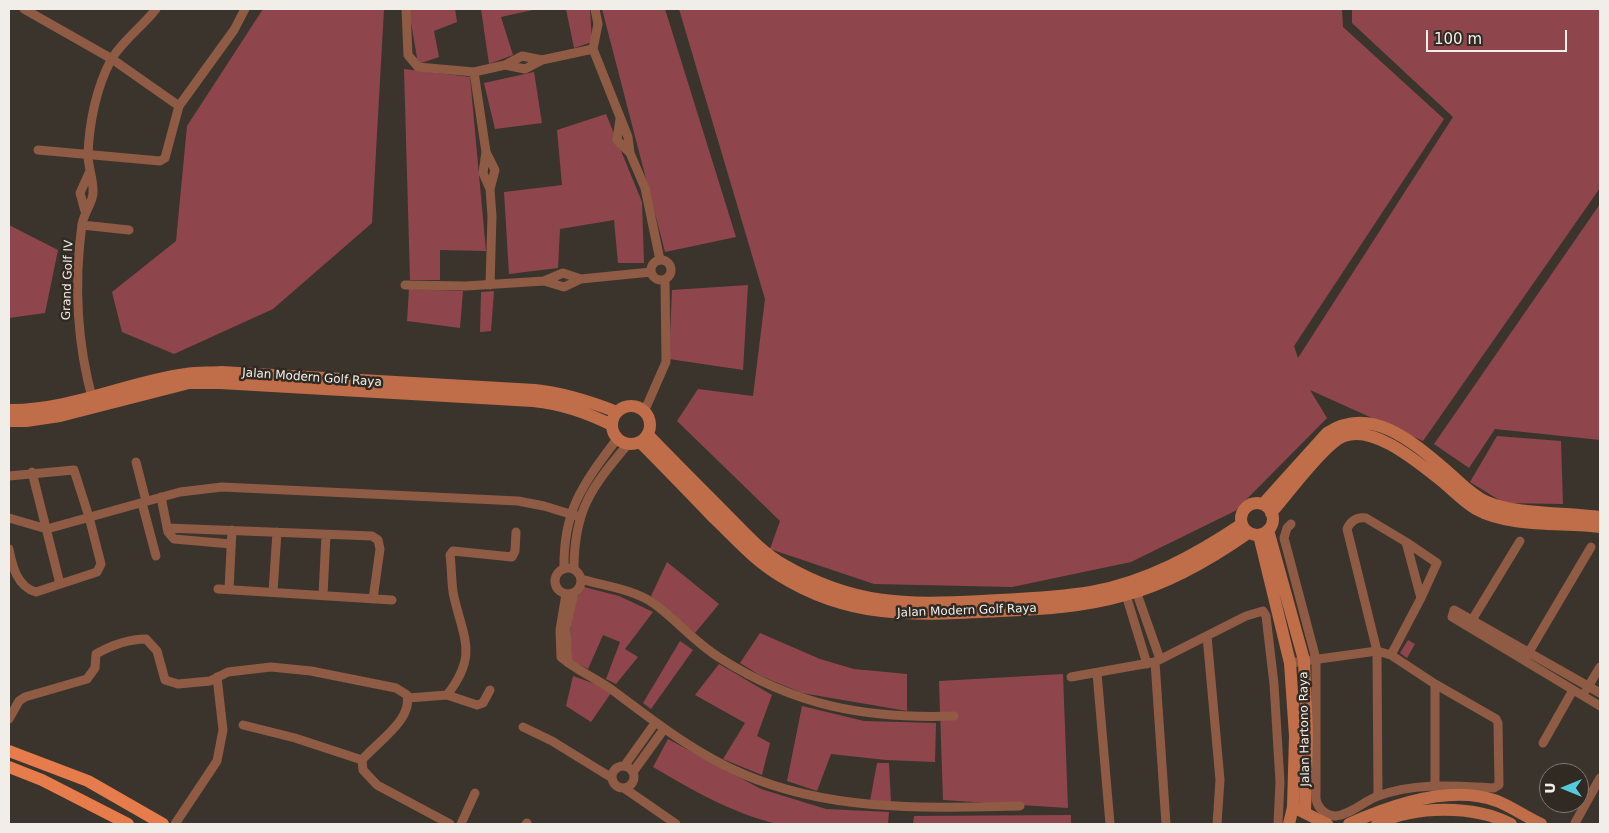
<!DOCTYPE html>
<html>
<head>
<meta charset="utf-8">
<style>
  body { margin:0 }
  #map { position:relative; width:1609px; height:833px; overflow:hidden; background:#3a342d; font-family:"DejaVu Sans",sans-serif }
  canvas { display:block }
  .frame { position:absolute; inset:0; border:10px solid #f1ede8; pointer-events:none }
  .north { position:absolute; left:1539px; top:763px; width:50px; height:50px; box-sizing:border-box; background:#302a23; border:1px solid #7d7872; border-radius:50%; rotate:270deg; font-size:14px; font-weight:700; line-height:20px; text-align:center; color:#f1ede8 }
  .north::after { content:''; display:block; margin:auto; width:18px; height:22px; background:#54cade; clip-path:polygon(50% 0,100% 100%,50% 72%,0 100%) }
  .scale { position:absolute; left:1426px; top:30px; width:141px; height:22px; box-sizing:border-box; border:2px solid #f1ede8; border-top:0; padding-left:6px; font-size:15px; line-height:18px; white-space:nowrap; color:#f1ede8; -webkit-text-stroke:4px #302a23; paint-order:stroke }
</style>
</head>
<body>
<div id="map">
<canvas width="1609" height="833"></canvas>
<div class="frame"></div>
<div class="north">U</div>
<div class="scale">100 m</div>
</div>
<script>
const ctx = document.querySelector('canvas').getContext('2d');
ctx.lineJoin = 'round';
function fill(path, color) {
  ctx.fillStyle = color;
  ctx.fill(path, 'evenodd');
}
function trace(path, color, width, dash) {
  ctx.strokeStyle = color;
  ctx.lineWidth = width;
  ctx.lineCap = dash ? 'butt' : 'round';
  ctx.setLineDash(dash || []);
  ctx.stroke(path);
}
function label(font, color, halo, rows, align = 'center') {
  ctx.font = font + ' "DejaVu Sans",sans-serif';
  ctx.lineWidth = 5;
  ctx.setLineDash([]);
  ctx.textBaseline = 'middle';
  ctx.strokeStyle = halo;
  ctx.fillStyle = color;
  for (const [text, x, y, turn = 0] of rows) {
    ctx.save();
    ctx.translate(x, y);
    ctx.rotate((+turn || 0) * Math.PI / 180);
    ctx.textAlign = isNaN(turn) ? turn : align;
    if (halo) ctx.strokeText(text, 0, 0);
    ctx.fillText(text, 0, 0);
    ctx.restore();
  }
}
fill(new Path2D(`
  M263 9H384L372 223 273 309 174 354 122 332 112 292 176 241 187 126Z
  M455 9 457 22 434 31 439 57 418 64 409 10Z
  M481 9H537L501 17 513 55 489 64Z
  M566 9H590L592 42 574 48Z
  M602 9H665L736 237 665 252Z
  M679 9H1342L1343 27 1444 119 1294 346 1298 358 1453 117 1352 23V9H1600V188L1423 441 1310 390 1327 418 1235 511 1131 562 1012 587 874 584 770 549 780 521 677 421 698 389 753 396 765 299Z
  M404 69 470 77 486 251 440 250V280H410Z
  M534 72 542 123 495 129 484 83Z
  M606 114 642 202 644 263H618L614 220 560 229 558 268 509 274 504 192 562 185 557 130Z
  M1600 204V440L1495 429 1469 468 1434 444Z
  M9 225 58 250 45 313 9 318Z
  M748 285 743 370 669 359 672 290Z
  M409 289 463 291 460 328 407 321Z
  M494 291 491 331 480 332 481 292Z
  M1497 436 1561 441 1563 504 1504 503 1470 482Z
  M667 562 719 604 695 633 651 596Z
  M584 587 619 596 653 612 625 649 638 657 616 684 606 679 620 642 603 635 588 669 572 661C571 636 567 607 584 587Z
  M760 633 820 659 854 669 907 674V711L802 693 761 676 740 663Z
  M1408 640 1415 644 1407 658 1400 653Z
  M680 641 693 650 651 709 643 703Z
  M719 664 772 695 757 736 770 743 762 775 723 759 745 723 695 695Z
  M1063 674 1068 808 943 800 939 681Z
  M573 676 598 685 611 693 591 722 566 706Z
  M802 706 864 721 936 723 935 762 886 760 831 754 817 791 787 781Z
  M668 739 761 789 826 809 889 812 888 824H777C732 813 692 790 653 767Z
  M877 763H889L891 802 870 801Z
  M1071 815V824H913L914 816Z`), '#8e464c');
trace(new Path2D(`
  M24 9 112 59 179 106
  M406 9 408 55 418 67 474 72 505 65 522 56 542 60
  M593 49 598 24 595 9
  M505 65 525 69 542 60 593 49 628 137 630 153 645 188 660 260
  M474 72 486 152 483 173 490 189
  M620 119 617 140 630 153
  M38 150 160 161 165 158 179 106 234 30 245 9
  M486 152 495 170 490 189 492 216 490 285
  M85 211 80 193 89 173
  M82 225 129 230
  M651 270a10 10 0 1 1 20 0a10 10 0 1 1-20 0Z
  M544 281 564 287 581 279 651 272
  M405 285 466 286 544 281 563 273 581 279
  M93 401C77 344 74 283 82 224 84 213 93 202 93 193 94 180 88 168 88 155 89 124 96 88 111 60 122 41 143 26 156 9
  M644 412 666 362 665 279
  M136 462 146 501
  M32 472 60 584
  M9 476 74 470 89 517 101 564 97 572 36 592C17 587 12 565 9 549
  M161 497 168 532 174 539 231 544
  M142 503 156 556
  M9 518 47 529 180 492 222 487 518 501 544 506 580 517
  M167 528 372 536 378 540 380 549 373 599
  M1406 542 1437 563 1421 598
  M555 581a13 13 0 1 1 26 0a13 13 0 1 1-26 0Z
  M564 569C563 510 583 484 617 439
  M574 569C574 510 591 488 628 444
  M581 579C604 586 632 589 653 603 676 619 695 643 720 658 795 706 866 719 954 716
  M218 589 392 600
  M229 589 232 530
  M1136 591 1160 659
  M273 592 277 532
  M566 594 560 630 561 657C577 671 598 679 615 692 655 722 696 754 743 774 831 812 926 808 1020 806
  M323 595 326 535
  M1126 595 1147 664
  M1472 620 1520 541
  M1207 636 1220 780 1217 824
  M1526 657 1591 547
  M1155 662 1166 824
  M568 663 566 628 574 593
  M1290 663 1377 651 1391 655 1435 684 1496 719 1498 723 1499 785 1494 788C1455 786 1416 782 1378 796 1364 801 1352 814 1336 816 1326 816 1318 809 1316 799V659L1284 538 1287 528 1291 524
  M1097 673 1110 824
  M1071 677 1155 662 1246 616 1263 611 1266 616 1274 684 1280 782 1278 824
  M1586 690 1600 667
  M1600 693 1454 610 1452 617 1600 706
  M447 695C478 655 464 640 454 597 451 584 452 569 450 555L453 551 512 557 515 551 516 532
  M408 698 447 695 477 705 483 703 490 690
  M9 719 19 701 25 697 87 679 95 668 96 654C112 645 127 639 146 639L157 651 165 680 178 684 210 681 228 672 271 667 311 671 396 688 407 695C413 720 376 743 362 760L363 770 377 785 450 824
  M243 725 295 738 362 760
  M523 727 552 741 612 778
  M1543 743 1573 690
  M625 765 655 723
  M612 777a11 11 0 1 1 22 0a11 11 0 1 1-22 0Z
  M633 772 664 729
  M1435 785V684
  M624 788 676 824
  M1378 796 1377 651 1347 529C1351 520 1357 517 1366 518L1406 542 1421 598 1391 655
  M1575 823 1600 778
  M175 824 217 761 223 730 217 677
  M461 824 475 793
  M526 824 527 823`), '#8f5b44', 9);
trace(new Path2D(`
  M612 425a19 19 0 1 1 38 0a19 19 0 1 1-38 0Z
  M9 410C70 411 126 382 186 374 197 372 209 373 221 372L535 390C564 393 589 401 617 412
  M9 421H26L60 416 189 383H220L533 401C562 404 585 412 612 425
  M648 435C673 461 699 487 725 513 743 531 761 552 784 565 853 605 905 605 982 601 1018 599 1055 598 1091 592 1146 582 1196 555 1242 524
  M640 442C665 467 690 493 714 518 735 538 754 560 779 575 852 621 920 615 1001 611 1043 609 1084 607 1125 595 1170 583 1211 559 1248 533
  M1241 519a16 16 0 1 1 32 0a16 16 0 1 1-32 0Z
  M1263 504 1327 433C1371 404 1413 442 1447 471 1460 482 1471 495 1487 502 1517 515 1566 512 1600 517
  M1271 513C1286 496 1326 442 1344 436 1374 425 1416 461 1438 478 1451 488 1462 501 1476 509 1510 528 1563 522 1600 527
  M1268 530 1304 660 1307 734 1305 812
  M1259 535 1290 663 1295 736 1293 807
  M1289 824 1293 807 1327 824
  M1349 824C1391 805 1451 784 1497 801 1512 807 1526 817 1541 824
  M1377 824C1415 805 1474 805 1511 824`), '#c06e49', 12);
trace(new Path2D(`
  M9 751 88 781 163 824
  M9 767 42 780 128 824`), '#e67c4b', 12);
label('12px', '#f1ede8', '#302a23', [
  ["Grand Golf IV",68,280,-88],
  ["Jalan Modern Golf Raya",312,378,4],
  ["Jalan Modern Golf Raya",967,611,-2],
  ["Jalan Hartono Raya",1305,729,-91]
]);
</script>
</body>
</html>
